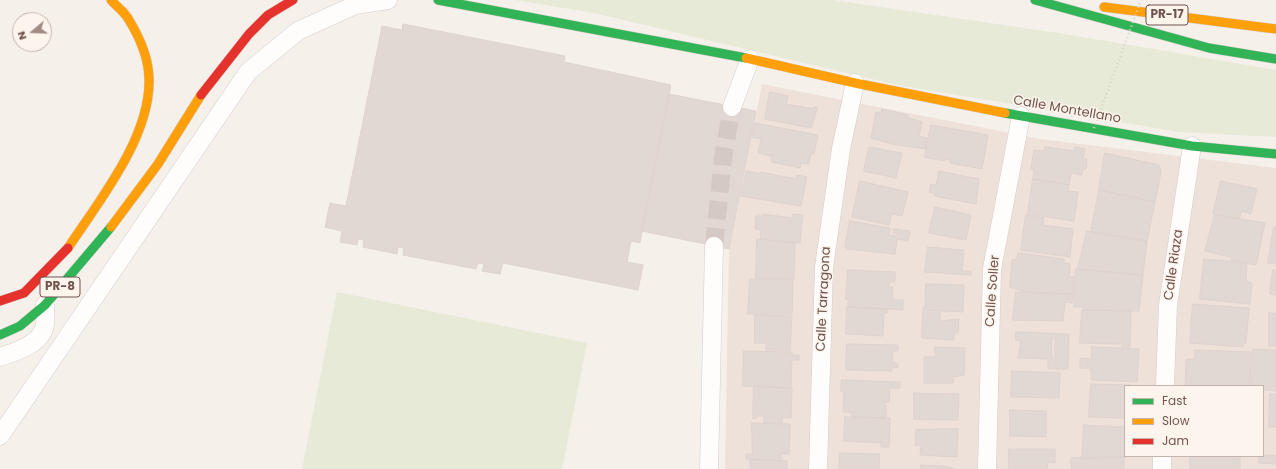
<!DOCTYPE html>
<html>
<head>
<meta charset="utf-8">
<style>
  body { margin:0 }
  #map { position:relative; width:1276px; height:469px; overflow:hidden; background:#f6f0eb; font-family:Poppins,sans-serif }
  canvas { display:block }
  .legend { position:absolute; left:1124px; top:385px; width:140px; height:72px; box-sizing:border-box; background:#fdf4ed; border:1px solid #c5b4ad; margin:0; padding:5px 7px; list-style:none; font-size:12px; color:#71544e }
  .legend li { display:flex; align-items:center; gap:8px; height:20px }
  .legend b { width:20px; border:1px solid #c5b4ad }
  .north { position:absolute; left:12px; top:12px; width:40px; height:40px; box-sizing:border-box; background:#fdf4ed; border:1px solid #c5b4ad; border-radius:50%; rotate:251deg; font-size:11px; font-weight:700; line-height:16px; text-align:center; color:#71544e }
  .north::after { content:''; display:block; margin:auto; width:14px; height:18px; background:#a08b85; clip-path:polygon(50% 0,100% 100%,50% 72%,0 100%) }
</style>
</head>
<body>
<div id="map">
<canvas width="1276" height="469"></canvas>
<ul class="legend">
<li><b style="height:5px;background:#30b455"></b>Fast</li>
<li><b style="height:5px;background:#ff9f0a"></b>Slow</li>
<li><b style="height:5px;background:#e5322d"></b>Jam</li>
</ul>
<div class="north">N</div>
</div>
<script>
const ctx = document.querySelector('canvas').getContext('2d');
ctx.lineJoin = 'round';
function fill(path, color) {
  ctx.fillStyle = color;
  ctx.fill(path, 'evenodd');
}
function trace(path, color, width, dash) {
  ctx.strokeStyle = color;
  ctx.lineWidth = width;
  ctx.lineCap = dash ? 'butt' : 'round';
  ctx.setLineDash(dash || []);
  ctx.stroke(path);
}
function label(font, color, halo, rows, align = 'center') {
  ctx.font = font + ' Poppins,sans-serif';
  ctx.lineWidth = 3;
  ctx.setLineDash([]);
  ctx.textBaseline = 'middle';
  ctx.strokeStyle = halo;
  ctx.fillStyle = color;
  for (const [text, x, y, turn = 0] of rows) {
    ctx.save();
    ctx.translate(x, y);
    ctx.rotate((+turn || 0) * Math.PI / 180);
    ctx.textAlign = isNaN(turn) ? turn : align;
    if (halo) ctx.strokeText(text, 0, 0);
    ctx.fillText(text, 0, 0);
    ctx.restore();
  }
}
fill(new Path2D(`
  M762 84 1040 139 1276 168V469H725L729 251ZM1125 386H1263V456H1125Z`), '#eee1d9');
fill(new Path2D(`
  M515 0H833L1065 34 1276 70V137L1179 132 897 85 594 13Z
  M337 292 587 343 562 469H302Z`), '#e6ead7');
const building = new Path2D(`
  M403 24 565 56 564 62 671 85 640 243 631 241 627 262 643 265 638 290 503 263 500 274 482 271 484 264 478 263 476 269 403 255 404 248 398 247 397 254 363 247 364 240 358 239 357 245 340 242 342 231 325 227 330 203 346 206 382 26 402 30Z
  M770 92 788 96 786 104 814 109V107H818L811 128 765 119Z
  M669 94 756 111 729 249 642 231Z
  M882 109 908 115V118L922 122 919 136 927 138 925 149 892 144 871 138 876 112 881 113Z
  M755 123 818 135 814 154 811 153 809 164 801 163 800 168 772 162 771 156 758 153 761 139 752 137Z
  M931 125 988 135 982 169 950 163V160L945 159 944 161 925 157Z
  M869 147 902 153 896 178 864 171Z
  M1045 147 1074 151 1075 147 1085 149 1083 159H1087L1086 169H1083L1082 175 1071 173 1069 185 1033 179 1034 170 1031 169 1034 150 1044 151Z
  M1105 153 1159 165 1161 172 1155 202 1099 190Z
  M747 171 760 174V172L796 179 797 175 807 177 801 206 741 196Z
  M939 171 979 179 976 204 934 196 935 193 929 192 931 184 936 185Z
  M1033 179 1069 185 1068 191 1078 192 1074 221 1028 214Z
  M860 181 908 192 902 216 892 214 889 225 852 217Z
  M1221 181 1257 189 1251 214 1242 211 1239 219 1213 214Z
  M1099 190 1155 202 1147 241 1091 232Z
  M935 207 971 215 966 240 929 233Z
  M763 214 792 218 793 214 803 215 800 243 760 239 761 230 755 229 756 216H763Z
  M1026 215 1044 218 1043 225 1073 229 1070 257 1021 250Z
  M1215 215 1265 223 1256 265 1231 260V257L1205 251Z
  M850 221 890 228 889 235 897 236V234L893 233V229L910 231 908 241 897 239 895 254 848 249 845 247Z
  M1274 227 1276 228V264L1268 263Z
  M1087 231 1147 241 1143 275 1078 269Z
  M757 239 795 243 794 279 756 278Z
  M928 247 964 250 962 271H971V275L925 272Z
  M1018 253 1064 259V263L1070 264 1069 276 1074 277 1073 294 1024 292 1010 287 1012 260 1017 259Z
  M1204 259 1247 263 1246 282 1252 283 1250 304 1200 299Z
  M1076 269 1143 275 1139 311 1083 310V307H1074Z
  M848 270 895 272V282H889L888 287H893L892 300H903V310L848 307V299H846Z
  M1273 270 1276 271V295L1270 294Z
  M750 279 793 280 792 314H748Z
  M926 284 964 285 963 312 923 310V307H925Z
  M1016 292 1073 294 1072 303 1065 302 1063 321 1013 320Z
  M1193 304 1249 308 1246 343H1243V347L1190 343Z
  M847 307 887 309V313H884L883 336 846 334Z
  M1082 310 1131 311 1130 347H1122V344L1080 343Z
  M923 312H940V321L959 319 958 333H954V340L922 338Z
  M1269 313H1276V346H1269Z
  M755 315 792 316 790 350H766V343H755Z
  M1016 332 1069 334 1068 369H1048V359L1018 358 1021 341 1016 340ZM1052 339H1055V358H1052Z
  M847 344 898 345V351H893L892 362 898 364V368L892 367V371L846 370Z
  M935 347 965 348 964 375 953 377V383H924V357H935Z
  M1092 347 1139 349 1137 382 1091 380V368H1080V358L1091 359Z
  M1253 349 1276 350V391L1263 390V386H1252Z
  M1195 350 1251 352 1250 386H1185L1186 359H1195Z
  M744 351 792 352V355H799V360H792L791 388 743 386Z
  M1012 371 1060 373 1059 398 1011 397Z
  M842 380 900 382V388H890L889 402H884V405H886V418L852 417V412H843L844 391H841Z
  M1091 384 1130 385 1125 386V418L1089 417Z
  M754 386 792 388 791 418H782V424L764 423V416H756V419L753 418Z
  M914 393 959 394 958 420 914 419Z
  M1270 394H1276V427H1269Z
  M1010 410 1046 411V437L1010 436Z
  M845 417 890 418 889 447H881V443L844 441Z
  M752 423 790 424 789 454H781V461L746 459V454H752Z
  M1084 425 1125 427V456L1127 457 1082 459Z
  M958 429 957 457 920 455 921 445H915L916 430Z
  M1009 449H1055V463L1048 462 1047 469H1009Z
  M840 453 880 454 879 469H839Z
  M1263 455H1276V464L1259 463V456Z
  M1190 456 1240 457V469H1190Z
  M1124 457V469H1071V458Z
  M750 459 787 461V469H751Z
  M921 465 944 466 955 469H921Z`);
fill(building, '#e2d8d3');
trace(building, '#ded2ce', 1);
trace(new Path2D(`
  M714 246 723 158 732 107`), '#d5c9c4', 18, [18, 9]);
const street = new Path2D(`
  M732 107 750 59
  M0 357C15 352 43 344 45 324 46 318 45 311 45 305
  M1165 386 1168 305 1192 146
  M0 436 248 72 298 31 355 5 388 0
  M709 469 714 246
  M818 469 824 267 841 149 855 83
  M987 469 992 269 1021 116
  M1162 469V456`);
const fast = new Path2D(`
  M438 0 746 58
  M1035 0 1209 48 1276 59
  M1005 113 1192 146 1276 154
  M0 335 20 326 45 305 111 227`);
const slow = new Path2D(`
  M1104 7 1276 29
  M746 58 855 83 1005 113
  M111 227 158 164 201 95
  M68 248C99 201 150 138 149 80 149 60 140 38 129 20 125 12 117 7 111 0`);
const jam = new Path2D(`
  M201 95 249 34 268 15 293 0
  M0 301 24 293 68 248`);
trace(street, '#d4ccc8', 19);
trace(fast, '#d5cbc8', 10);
trace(slow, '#d5cbc8', 10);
trace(jam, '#d5cbc8', 10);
trace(street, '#fefdfc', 18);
trace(fast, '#30b455', 9);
trace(slow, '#ff9f0a', 9);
trace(jam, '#e5322d', 9);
trace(new Path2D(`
  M1094 128 1141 0`), '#d9d0ce', 2.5, [1, 3]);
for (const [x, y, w] of [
  [1167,15,42],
  [60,287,40]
]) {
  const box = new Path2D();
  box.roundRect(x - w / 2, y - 10, w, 20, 3);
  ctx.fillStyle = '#fdf4ed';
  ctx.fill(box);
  trace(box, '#71544e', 1);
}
label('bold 12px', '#71544e', null, [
  ["PR-17",1167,15],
  ["PR-8",60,287]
]);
label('13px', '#71544e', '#fdf4ed', [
  ["Calle Montellano",1067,110,10],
  ["Calle Riaza",1174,265,-82],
  ["Calle Soller",993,291,-86],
  ["Calle Tarragona",824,299,-87]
]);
</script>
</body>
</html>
